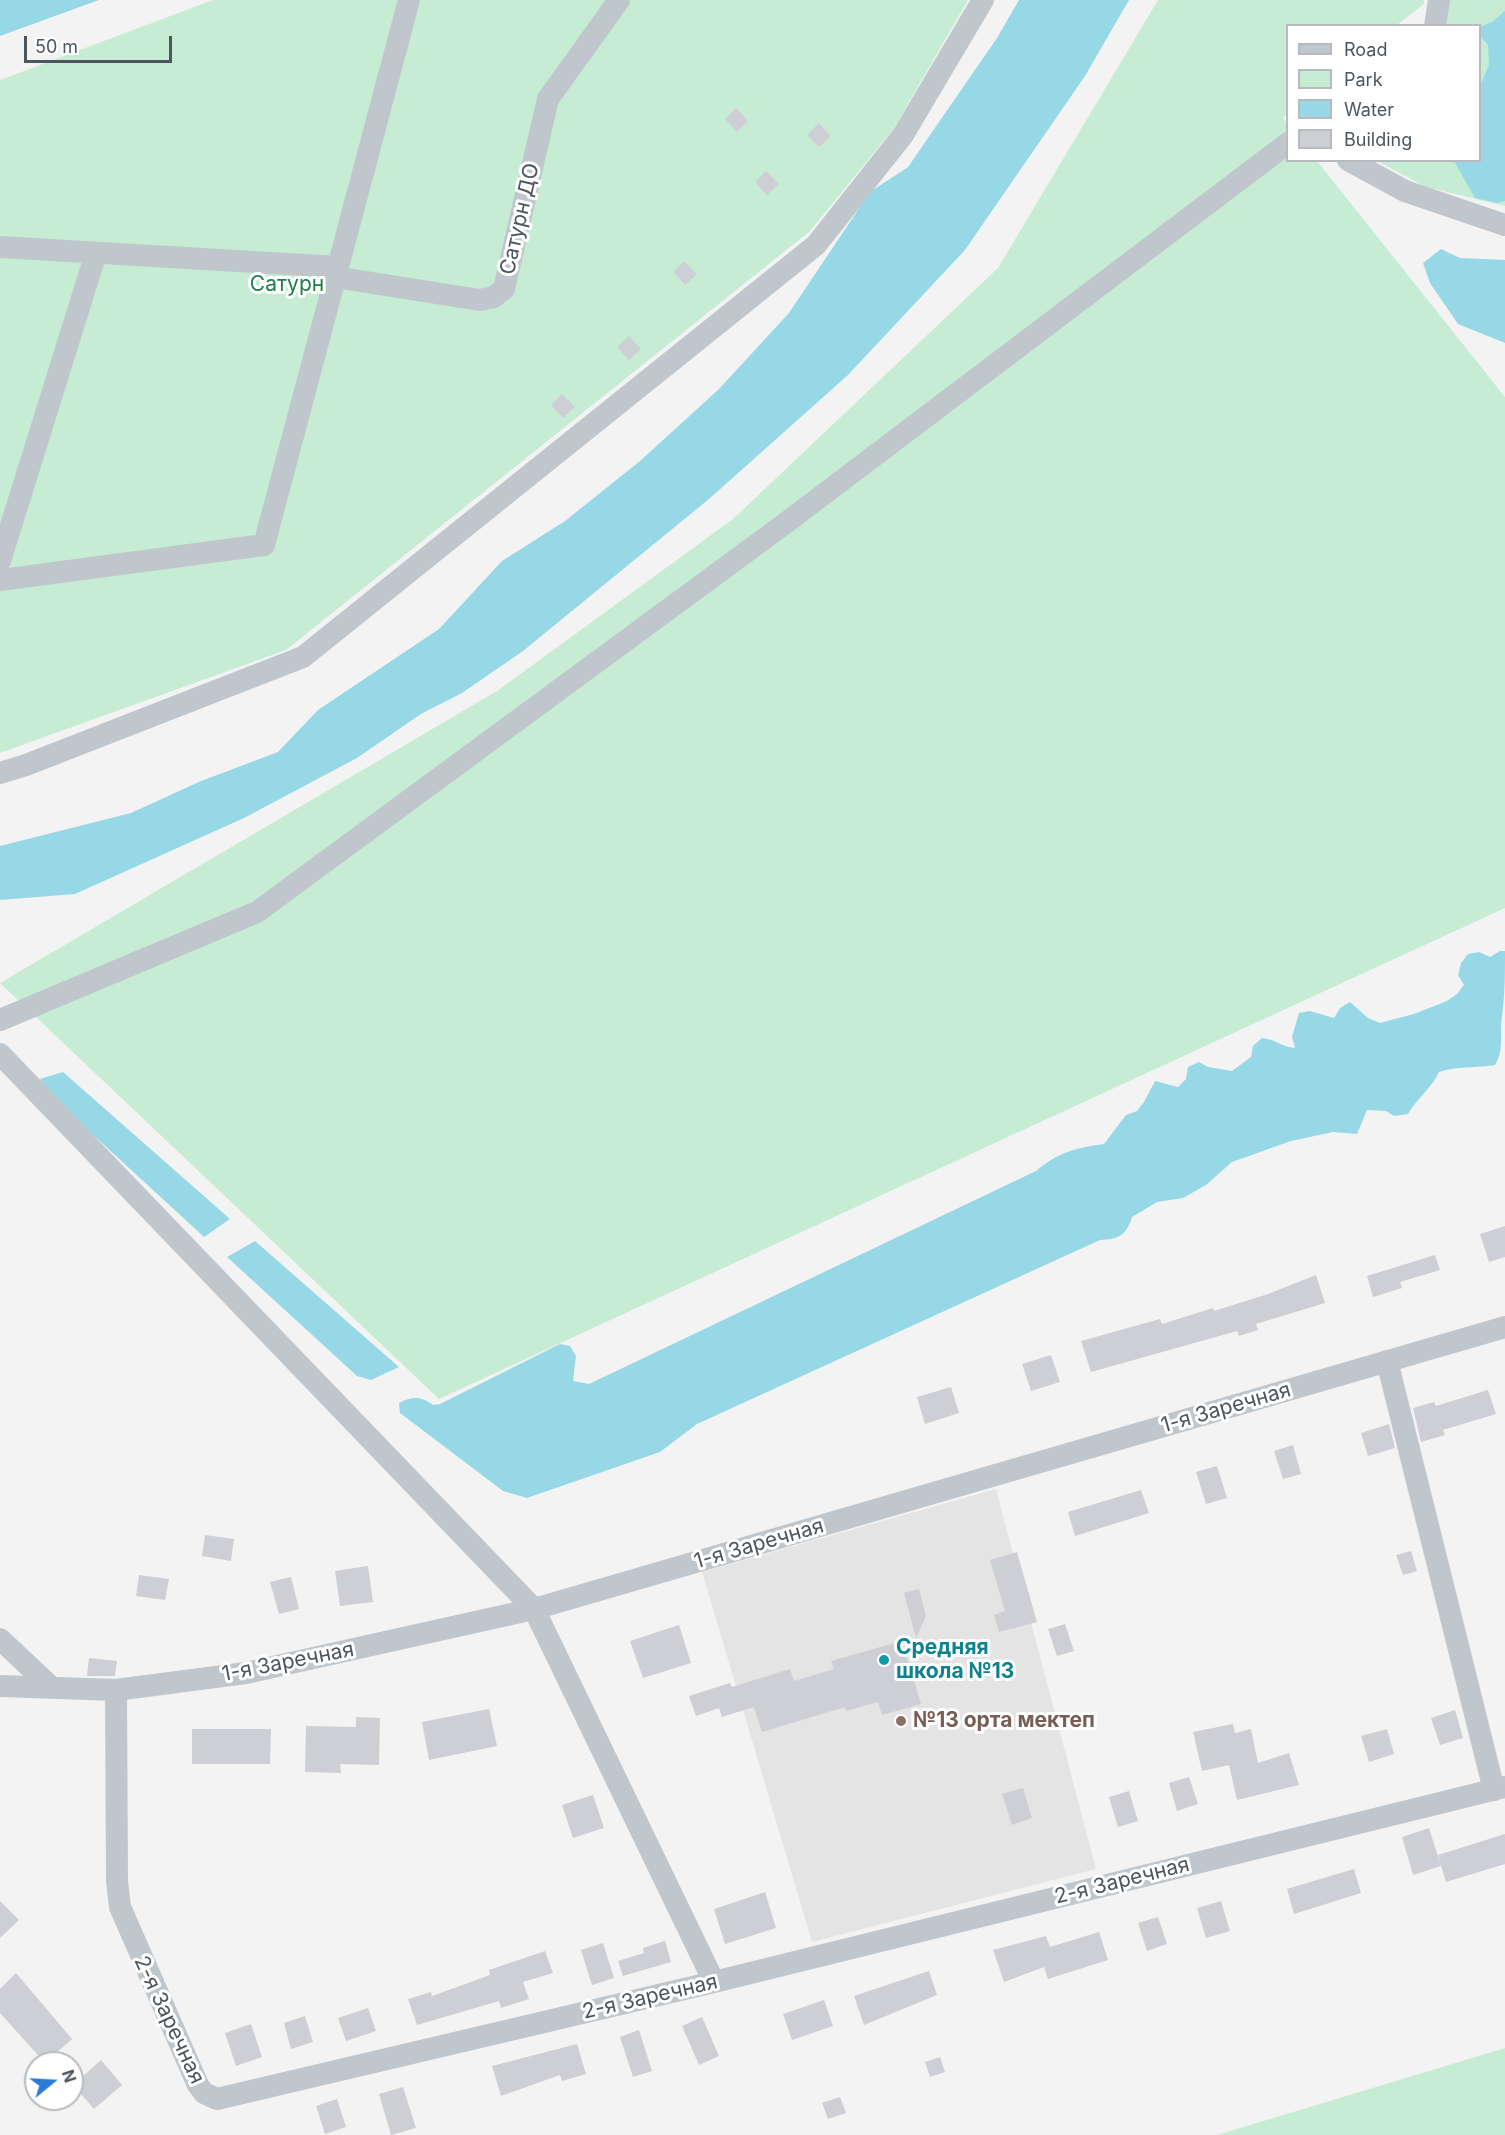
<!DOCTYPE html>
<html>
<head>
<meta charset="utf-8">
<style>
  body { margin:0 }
  #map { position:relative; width:1505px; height:2135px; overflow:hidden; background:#f4f3f3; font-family:Inter,sans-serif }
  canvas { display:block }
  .legend { position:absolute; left:1286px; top:24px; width:195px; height:138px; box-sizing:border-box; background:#fff; border:2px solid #b7bbbf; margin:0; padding:8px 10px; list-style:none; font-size:18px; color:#4b565e }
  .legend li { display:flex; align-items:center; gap:12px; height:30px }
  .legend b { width:30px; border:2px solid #b7bbbf }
  .north { position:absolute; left:24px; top:2051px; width:60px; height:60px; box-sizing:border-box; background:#fff; border:2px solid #b7bbbf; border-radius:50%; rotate:72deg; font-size:16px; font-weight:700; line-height:24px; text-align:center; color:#4b565e }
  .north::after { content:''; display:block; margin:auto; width:21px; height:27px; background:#2a7bd7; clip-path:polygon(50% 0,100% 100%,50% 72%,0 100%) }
  .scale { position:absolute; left:24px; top:36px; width:148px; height:27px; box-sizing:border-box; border:3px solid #4b565e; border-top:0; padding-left:8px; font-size:18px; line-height:21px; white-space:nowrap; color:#4b565e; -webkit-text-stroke:4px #fff; paint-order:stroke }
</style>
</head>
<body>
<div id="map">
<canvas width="1505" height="2135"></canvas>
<ul class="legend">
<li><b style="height:8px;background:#bfc7cd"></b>Road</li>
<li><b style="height:16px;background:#c6edd4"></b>Park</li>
<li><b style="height:16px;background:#97d8e6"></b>Water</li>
<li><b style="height:16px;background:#cdcfd4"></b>Building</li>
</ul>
<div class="north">N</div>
<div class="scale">50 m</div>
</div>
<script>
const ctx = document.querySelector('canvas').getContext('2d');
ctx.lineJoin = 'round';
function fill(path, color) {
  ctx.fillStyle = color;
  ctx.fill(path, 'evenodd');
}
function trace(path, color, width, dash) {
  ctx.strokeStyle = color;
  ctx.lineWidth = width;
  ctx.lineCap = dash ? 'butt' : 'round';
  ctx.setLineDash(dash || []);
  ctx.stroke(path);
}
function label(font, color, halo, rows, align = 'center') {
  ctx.font = font + ' Inter,sans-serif';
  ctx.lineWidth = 6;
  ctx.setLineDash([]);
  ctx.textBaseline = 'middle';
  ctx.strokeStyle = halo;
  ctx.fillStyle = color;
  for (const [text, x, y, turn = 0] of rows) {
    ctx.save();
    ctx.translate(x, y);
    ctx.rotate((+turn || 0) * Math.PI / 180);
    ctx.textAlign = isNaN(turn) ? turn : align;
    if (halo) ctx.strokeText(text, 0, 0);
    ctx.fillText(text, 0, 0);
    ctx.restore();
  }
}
fill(new Path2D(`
  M996 1489 1096 1869 812 1942 702 1572Z`), '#e5e4e4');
fill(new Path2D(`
  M213 0H968L894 128 810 231 286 650 0 753V80Z
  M1158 0H1424V4L1397 25 1288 26 1287 114 1283 118 1287 124 1288 160 1317 161 1505 397V908L439 1399 0 983 497 691 733 519 998 268Z
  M1446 0H1505V206L1426 187 1377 161 1480 160V26L1445 25Z
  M1505 2048V2135H1217Z`), '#c6edd4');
fill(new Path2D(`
  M0 0H99L0 36Z
  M1019 0H1129L1085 76 965 250 848 375 709 499 523 651 462 693 421 714 357 758 244 818 75 894 0 900V846L131 813 201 781 278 752 318 710 439 629 502 561 565 521 640 461 719 389 789 313 870 192 908 167 997 38Z
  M1505 11V201L1497 203 1475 198 1454 161 1480 160V86L1489 65 1488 45 1480 36V27L1492 22Z
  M1441 249 1460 258 1505 260V343L1458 324 1430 283 1423 263Z
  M1500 951H1505C1505 973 1505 995 1502 1016 1499 1034 1505 1049 1495 1065 1476 1068 1458 1066 1439 1072 1432 1088 1417 1098 1408 1114L1394 1116 1386 1111 1367 1110 1357 1134 1333 1132 1291 1141 1232 1162 1206 1185 1183 1198 1157 1202 1132 1217C1126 1236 1119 1239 1100 1240L697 1424 660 1452 527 1498 503 1491 400 1413 399 1403C413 1396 421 1396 433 1405L440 1404 560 1344 570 1346 576 1356 573 1381 589 1384 1036 1171C1059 1152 1075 1148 1104 1144L1126 1115 1137 1111 1144 1102 1155 1081 1178 1087 1186 1079 1188 1067 1199 1062 1208 1067 1232 1071 1251 1057 1253 1046 1262 1038C1275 1039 1282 1047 1295 1048L1292 1037 1299 1013 1310 1011 1334 1018 1340 1008 1350 1002 1368 1018 1380 1023 1414 1014 1447 1001 1457 994 1464 985 1458 975 1461 963 1468 954 1479 952 1490 957Z
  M63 1072 230 1219 204 1237 53 1098 40 1079Z
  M255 1241 399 1367 371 1380 357 1376 227 1257Z`), '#97d8e6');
fill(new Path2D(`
  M736 108 748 121 737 132 725 119Z
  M819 123 831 136 819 147 807 135Z
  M766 171 779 184 767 195 755 182Z
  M684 261 697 274 685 285 673 272Z
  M629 336 641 349 629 360 617 347Z
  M562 394 575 407 563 418 551 405Z
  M1505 1226V1257L1489 1262 1480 1234Z
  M1435 1255 1440 1270 1400 1282 1402 1288 1373 1297 1367 1276Z
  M1316 1275 1325 1303 1256 1324 1258 1330 1239 1336 1237 1331 1091 1372 1081 1341 1160 1319 1162 1324 1213 1308 1214 1311 1268 1294Z
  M1051 1355 1060 1382 1031 1391 1022 1364Z
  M951 1387 959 1413 925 1424 917 1397Z
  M1488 1390 1496 1414 1443 1430 1445 1435 1421 1442 1413 1408 1434 1402 1436 1406Z
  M1389 1424 1395 1448 1368 1456 1361 1433Z
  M1293 1445 1301 1474 1283 1479 1274 1451Z
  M1217 1466 1227 1498 1206 1504 1196 1472Z
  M1141 1490 1149 1513 1075 1536 1068 1512Z
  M205 1535 234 1539 231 1561 202 1556Z
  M1411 1551 1417 1571 1403 1575 1396 1555Z
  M1017 1552 1037 1622 999 1632 994 1615 1005 1611 990 1560Z
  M368 1566 373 1602 340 1606 335 1571Z
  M139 1575 169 1579 165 1600 136 1596Z
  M291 1577 299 1609 279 1614 270 1582Z
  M919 1589 926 1616 916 1638 904 1593Z
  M1065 1624 1074 1651 1057 1656 1048 1629Z
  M679 1625 691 1663 643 1678 630 1641Z
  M902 1641 921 1704 882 1715 878 1702 846 1711 845 1707 762 1732 754 1707 722 1717 719 1708 696 1716 689 1696 730 1683 732 1687 790 1669 794 1681 834 1669 831 1661Z
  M89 1658 117 1661 115 1676H87Z
  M489 1709 497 1746 429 1760 422 1722Z
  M1455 1710 1463 1738 1440 1745 1431 1718Z
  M356 1717 380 1718 379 1765 340 1764 341 1773 305 1772 306 1726 356 1727Z
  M1233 1724 1235 1733 1251 1729 1258 1763 1289 1753 1299 1785 1237 1800 1229 1765 1202 1771 1193 1732Z
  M192 1729H271L270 1764H192Z
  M1387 1729 1394 1754 1369 1762 1361 1736Z
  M1189 1777 1198 1804 1177 1811 1169 1783Z
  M1023 1788 1032 1818 1012 1825 1002 1794Z
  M1129 1791 1138 1821 1118 1827 1109 1797Z
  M593 1795 604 1828 573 1838 562 1805Z
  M1429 1828 1441 1866 1413 1875 1402 1837Z
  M1505 1834V1864L1446 1882 1438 1855Z
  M1354 1869 1361 1893 1294 1914 1287 1889Z
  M765 1892 776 1928 725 1944 714 1909Z
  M0 1901 19 1920 0 1938Z
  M1221 1901 1230 1931 1206 1938 1197 1908Z
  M1158 1917 1167 1944 1147 1951 1138 1923Z
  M1099 1932 1108 1960 1048 1979 1044 1967 1004 1982 993 1950 1046 1936 1050 1947Z
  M665 1941 671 1962 623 1976 618 1961 644 1953 643 1948Z
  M603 1943 614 1978 592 1985 581 1950Z
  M545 1951 553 1973 523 1982 529 1999 501 2008 499 2001 417 2025 408 1999 431 1992 432 1996 490 1975 489 1970Z
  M929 1971 937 1995 864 2025 854 1996Z
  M16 1973 72 2039 45 2063 0 2013V1989Z
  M824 2000 833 2026 792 2040 783 2014Z
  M368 2008 376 2031 346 2041 338 2018Z
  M305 2016 313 2042 291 2049 284 2023Z
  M702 2017 719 2056 699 2065 682 2026Z
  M251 2024 262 2057 236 2066 225 2033Z
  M639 2030 652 2071 633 2077 620 2037Z
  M577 2044 586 2074 562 2081 560 2075 501 2096 492 2066Z
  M940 2057 945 2072 930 2077 925 2062Z
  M101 2060 122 2085 94 2109 73 2085Z
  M403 2087 416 2128 391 2135 379 2094Z
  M840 2097 846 2113 828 2119 822 2103Z
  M337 2099 346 2127 325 2134 316 2106Z`), '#cdcfd4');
trace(new Path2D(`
  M1435 26 1439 0
  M1348 160 1405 191 1505 225
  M0 247 338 267
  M336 274 347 279 480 300 494 297 504 289 548 99 619 0
  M0 561 96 253
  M0 580 264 545 409 0
  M0 773 26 765 303 657 816 245 903 135 983 0
  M0 1020 257 912 783 525 1288 143
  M0 1054 534 1609 714 1982
  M1387 1361 1494 1790
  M0 1639 50 1686
  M0 1686 116 1690 246 1673 534 1609 1505 1327
  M116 1690 117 1881 120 1907 198 2085 204 2093 217 2099 714 1982 1505 1787`), '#bfc7cd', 22);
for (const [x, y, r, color] of [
  [884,1660,6,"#0f9aa8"],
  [901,1721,6,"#8d6e63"]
]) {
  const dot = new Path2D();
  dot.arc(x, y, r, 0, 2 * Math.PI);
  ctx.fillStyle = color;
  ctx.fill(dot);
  trace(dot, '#fff', 2);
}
label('21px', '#4b565e', '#fff', [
  ["Сатурн ДО",520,219,-77],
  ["1-я Заречная",1226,1408,-16],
  ["1-я Заречная",759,1544,-16],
  ["1-я Заречная",288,1662,-11],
  ["2-я Заречная",1122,1881,-14],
  ["2-я Заречная",650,1997,-13],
  ["2-я Заречная",169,2020,65]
]);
label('21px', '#207c4b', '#fff', [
  ["Сатурн",287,285]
]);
label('bold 21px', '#0d838f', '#fff', [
  ["Средняя",896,1648],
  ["школа №13",896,1672]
], 'left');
label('bold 21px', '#785e54', '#fff', [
  ["№13 орта мектеп",913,1721]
], 'left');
</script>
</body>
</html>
